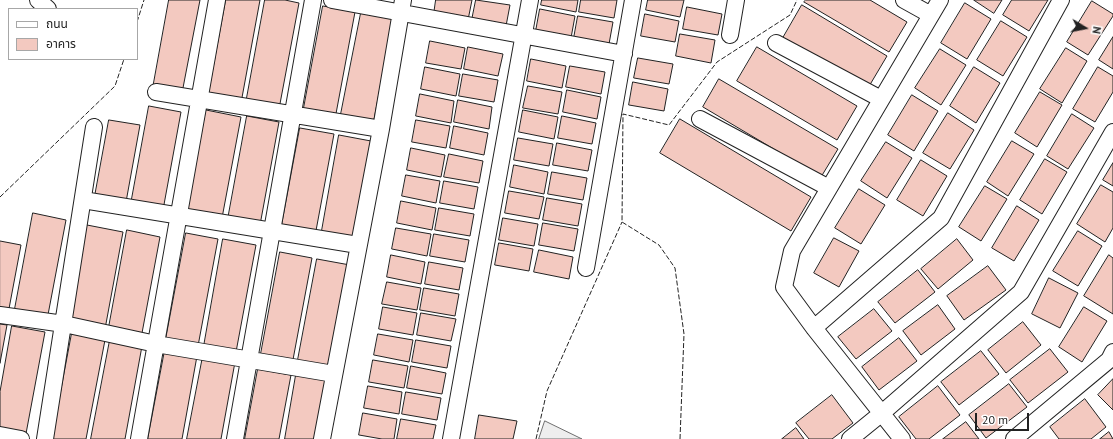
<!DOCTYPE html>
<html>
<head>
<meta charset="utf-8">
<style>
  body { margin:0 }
  #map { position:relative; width:1113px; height:439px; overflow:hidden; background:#fff; font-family:"PT Sans","Noto Sans Thai",sans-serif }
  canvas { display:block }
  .legend { position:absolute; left:8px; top:8px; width:130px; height:52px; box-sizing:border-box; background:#fff; border:1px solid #a7a7a7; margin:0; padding:5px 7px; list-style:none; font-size:12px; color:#222 }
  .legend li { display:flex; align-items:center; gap:8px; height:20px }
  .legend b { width:20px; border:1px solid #a7a7a7 }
  .north { position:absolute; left:1065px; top:8px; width:40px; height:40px; -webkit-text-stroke:3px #fff; paint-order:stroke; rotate:100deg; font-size:11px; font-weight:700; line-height:16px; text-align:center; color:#222 }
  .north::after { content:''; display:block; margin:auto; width:14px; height:18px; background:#222; clip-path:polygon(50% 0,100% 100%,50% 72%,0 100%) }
  .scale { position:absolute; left:975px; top:413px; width:54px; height:18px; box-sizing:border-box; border:2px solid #222; border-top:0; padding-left:5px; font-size:12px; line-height:14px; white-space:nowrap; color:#222; -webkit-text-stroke:3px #fff; paint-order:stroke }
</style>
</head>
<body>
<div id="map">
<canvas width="1113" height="439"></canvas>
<ul class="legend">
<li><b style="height:5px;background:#fff"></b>ถนน</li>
<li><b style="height:11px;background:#f3c9c0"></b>อาคาร</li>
</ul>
<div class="north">N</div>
<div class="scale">20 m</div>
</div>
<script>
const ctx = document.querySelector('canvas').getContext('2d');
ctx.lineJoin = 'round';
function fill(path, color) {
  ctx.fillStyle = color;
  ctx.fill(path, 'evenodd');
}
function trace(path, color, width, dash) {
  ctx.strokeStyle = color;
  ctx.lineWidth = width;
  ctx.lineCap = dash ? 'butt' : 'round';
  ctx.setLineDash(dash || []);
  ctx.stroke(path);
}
const green = new Path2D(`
  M545 421 582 439H539Z`);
fill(green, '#eee');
trace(green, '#6f6f6f', 1);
const building = new Path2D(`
  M169 0H200L182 93 153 88Z
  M226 0H260L241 103 208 97Z
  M265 0H285L299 3 279 109 246 103Z
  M436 0H472L468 20 434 14Z
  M476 0 510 5 506 26 472 20Z
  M542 0H578L576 12 541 5Z
  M581 0H617L614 18 579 12Z
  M648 0H684L680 17 646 10Z
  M806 0H870L907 22 889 52 804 2Z
  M974 0H1002L994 13Z
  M1012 0H1048L1029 31 1003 15Z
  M1092 1 1113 14V16L1088 55 1067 42Z
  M965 3 991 19 967 59 941 43Z
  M802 5 887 56 868 88 783 38Z
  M323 6 355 12 335 119 303 113Z
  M687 7 722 14 718 35 683 29Z
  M540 9 575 16 571 38 536 31Z
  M361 13 393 19 373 125 340 119Z
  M645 14 679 21 675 42 641 36Z
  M578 16 613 22 609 44 574 38Z
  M1001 21 1027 37 1003 76 977 60Z
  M680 34 715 40 711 63 676 56Z
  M1113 37V69L1099 60Z
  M430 41 465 48 461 69 426 63Z
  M468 47 503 54 498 76 464 69Z
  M757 47 857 106 837 140 737 81Z
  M1066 48 1087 61 1062 103 1040 89Z
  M940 49 966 65 941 105 915 88Z
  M638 58 673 64 669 84 634 78Z
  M531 59 566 66 562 88 527 81Z
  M570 66 605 72 601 94 566 87Z
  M425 67 460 74 456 96 421 89Z
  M974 67 1000 83 976 123 950 106Z
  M1098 67 1113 76V92L1095 122 1073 109Z
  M463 74 498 80 494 102 459 96Z
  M719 79 838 149 821 177 703 107Z
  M633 82 668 89 664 111 629 105Z
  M528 86 562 92 558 114 523 108Z
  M567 90 601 97 597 119 563 112Z
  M1040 92 1062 105 1037 147 1015 133Z
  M420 94 454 101 451 123 416 116Z
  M912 95 938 111 914 151 888 135Z
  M458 100 492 107 489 129 454 122Z
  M149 106 181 112 163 210 131 204Z
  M206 110 241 117 222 218 187 212Z
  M523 110 558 117 554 139 519 132Z
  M948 113 974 130 950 169 923 153Z
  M1072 114 1094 128 1068 169 1047 156Z
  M247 116 279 122 260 225 228 219Z
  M562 116 596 123 592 144 558 138Z
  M680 119 811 197 791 231 660 153Z
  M109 120 140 125 126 202 95 196Z
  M416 120 450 126 446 148 412 142Z
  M454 126 488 133 484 155 450 148Z
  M300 128 334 134 315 236 281 230Z
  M339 135 371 141 353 242 321 236Z
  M518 138 553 144 549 166 514 160Z
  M1012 141 1034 154 1008 196 987 182Z
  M886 142 912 158 887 198 861 181Z
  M557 143 592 150 588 171 553 165Z
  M411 148 445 155 441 177 407 170Z
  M449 154 483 161 479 183 444 177Z
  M1045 159 1067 172 1042 214 1020 200Z
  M921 160 947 176 923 216 897 200Z
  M1113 163V186L1103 180Z
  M514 165 548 172 544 194 510 187Z
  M552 172 587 178 583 200 548 194Z
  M406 175 440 181 436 203 402 196Z
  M444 181 478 187 474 209 440 203Z
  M1101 185 1113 192V228L1105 242 1077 224Z
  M985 186 1007 199 981 241 959 227Z
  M859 189 885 205 861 244 835 228Z
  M509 191 544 197 539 219 505 213Z
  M547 198 582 204 578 226 543 220Z
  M401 201 436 208 432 230 397 223Z
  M1017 206 1039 220 1014 261 992 248Z
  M439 208 474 214 470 236 435 230Z
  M33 213 66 220 47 320 14 314Z
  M503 218 538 224 534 246 499 240Z
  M543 223 578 229 574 251 539 245Z
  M87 225 123 232 105 329 69 322Z
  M396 228 431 234 427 256 392 249Z
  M127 230 160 237 142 333 109 327Z
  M1078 231 1102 246 1078 286 1053 271Z
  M186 233 218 239 198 346 166 339Z
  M434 234 469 240 465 262 430 256Z
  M834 238 859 251 839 287 814 273Z
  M223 239 256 245 236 352 204 346Z
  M957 239 973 260 938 289 921 269Z
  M0 241 21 245 8 314 0 312Z
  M499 243 533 249 529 271 495 265Z
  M539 250 573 257 569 279 534 272Z
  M280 252 312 258 292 365 260 359Z
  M391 255 425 262 421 284 387 277Z
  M1109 255 1113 258V314L1084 296Z
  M317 259 350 265 330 371 297 365Z
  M429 262 463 268 459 290 425 284Z
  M988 266 1006 290 964 320 947 296Z
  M918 270 935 292 895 323 878 302Z
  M1049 278 1078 293 1060 328 1032 314Z
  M387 282 421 288 417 310 382 304Z
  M424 288 459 294 455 316 420 310Z
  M938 305 955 329 921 355 903 331Z
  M383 307 417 313 413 335 379 329Z
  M1084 307 1107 321 1082 362 1059 347Z
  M874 309 892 331 856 359 838 337Z
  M421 313 456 319 451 341 417 335Z
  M1023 322 1041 345 1006 373 988 350Z
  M0 324 7 325 0 363Z
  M12 326 45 332 25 439 0 434V392Z
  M72 333 105 340 86 439H52Z
  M378 334 413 340 409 362 374 355Z
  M899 338 917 361 879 390 862 367Z
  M110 340 142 346 125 439H91Z
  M416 340 451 346 447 368 412 362Z
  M1050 349 1068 372 1028 403 1010 380Z
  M165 350 197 356 182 439H148Z
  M981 351 999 374 959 405 941 382Z
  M203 356 235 362 221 439H187Z
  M373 360 408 366 404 388 369 382Z
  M411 366 446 373 442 394 407 388Z
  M258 369 291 375 279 439H245Z
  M296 375 329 381 318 439H285Z
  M1113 379V410L1098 395Z
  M1009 384 1027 407 986 438 969 415Z
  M368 386 402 392 399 414 364 408Z
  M938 386 960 415 929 439H916L899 417Z
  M406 392 441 398 437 420 402 414Z
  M832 395 853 423 832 439H809L796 423Z
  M1085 399 1106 427 1091 439H1059L1050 427Z
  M363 413 397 419 394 439H382L359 435Z
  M479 415 517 421 513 439H475Z
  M401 419 436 425 433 439H397Z
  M966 422 979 439H943Z
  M796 428 804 439H782Z
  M1109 432 1113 439H1100Z`);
fill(building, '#f3c9c0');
trace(building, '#222', 1);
const street = new Path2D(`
  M38 0 48 9
  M332 0 624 54
  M904 0 931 15
  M730 35 736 0
  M776 43 881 99
  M156 92 381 129
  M700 119 829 188
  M83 200 358 245
  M586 268 633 0
  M0 315 64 324 156 344 334 374
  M814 328 941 218 1061 0
  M0 435 21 439
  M45 439 94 127
  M139 439 217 0
  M235 439 313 0
  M322 439 381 129 403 0
  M451 439 530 0
  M850 439 882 413 1021 292 1113 132
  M902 439 814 328 784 287 792 251 940 0
  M1014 439 1109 360 1113 352`);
trace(street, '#222', 18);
trace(street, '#fff', 16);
trace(new Path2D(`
  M137 22 144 0
  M0 197 115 86 124 59
  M536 439 547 391 622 222
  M680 439 684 334 675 268 659 245 622 222 623 114 669 125 717 62 790 15 797 0`), '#222', 1, [5, 2]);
</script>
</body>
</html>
